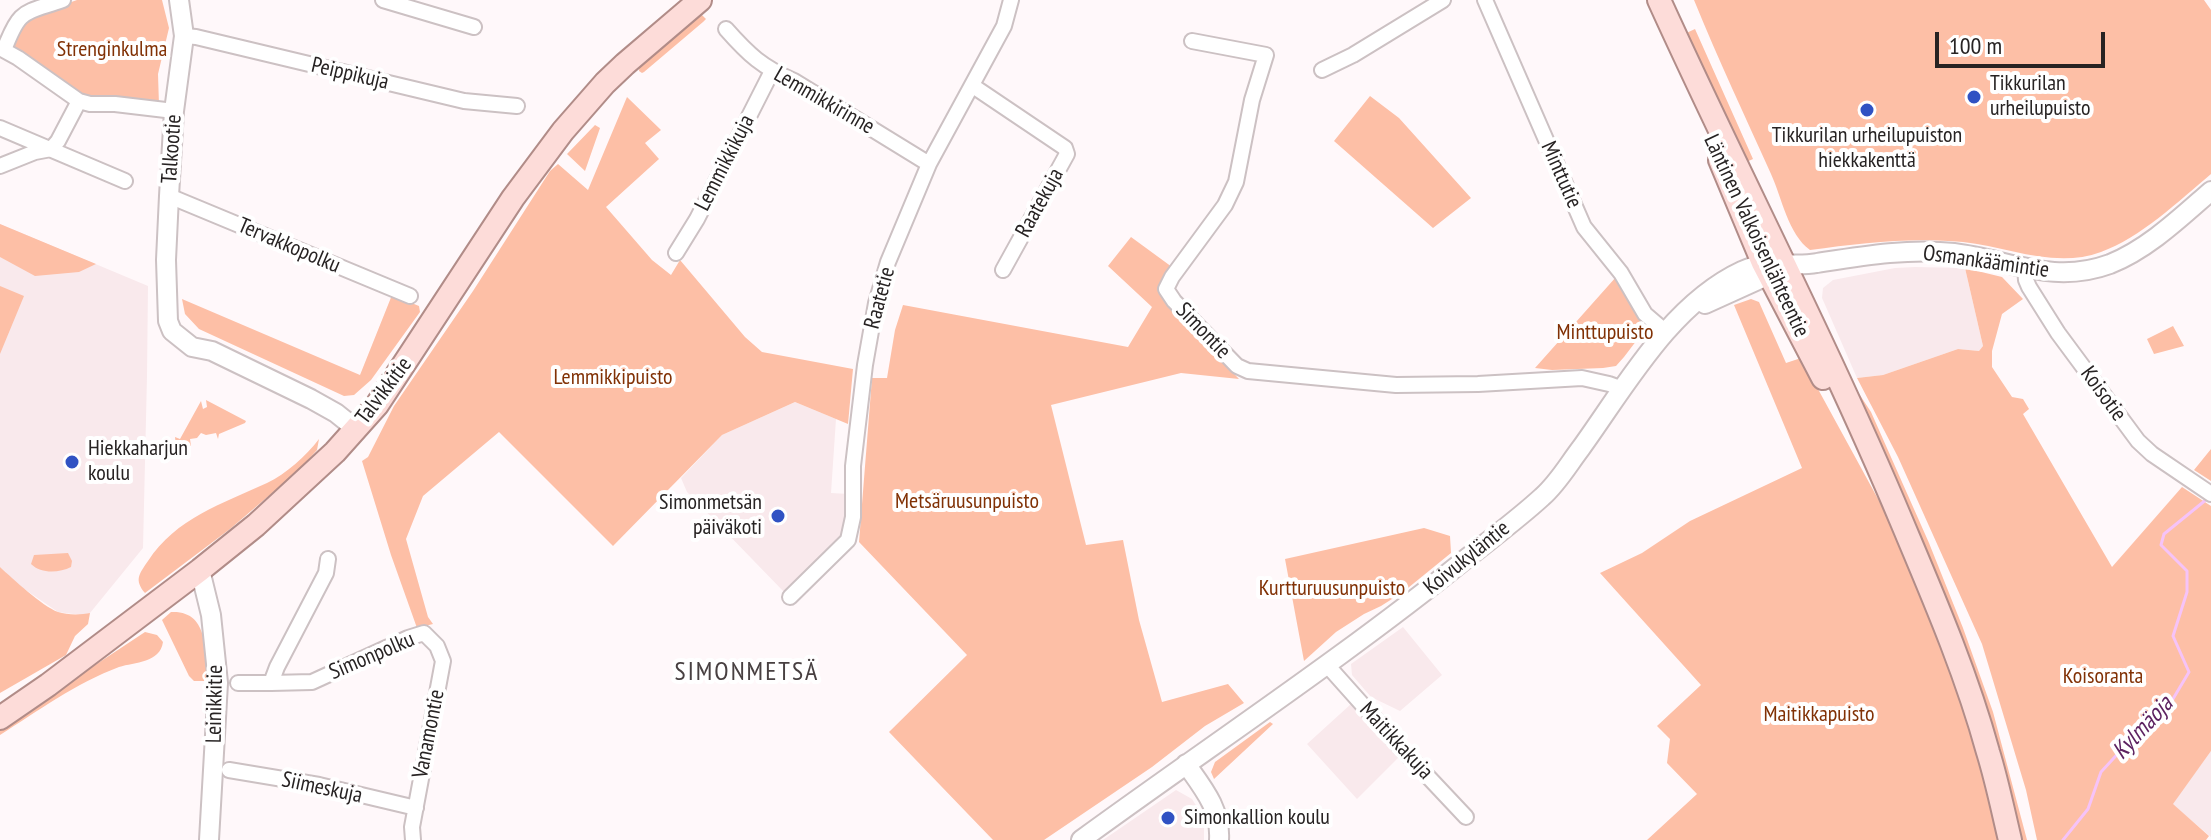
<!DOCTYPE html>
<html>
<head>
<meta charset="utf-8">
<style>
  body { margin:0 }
  #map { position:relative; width:2211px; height:840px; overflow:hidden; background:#fff8fa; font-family:"PT Sans Narrow",sans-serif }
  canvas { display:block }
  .scale { position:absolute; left:1935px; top:32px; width:170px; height:36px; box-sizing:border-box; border:4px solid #272323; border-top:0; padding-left:10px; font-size:24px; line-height:28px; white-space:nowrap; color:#272323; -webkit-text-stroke:6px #fff; paint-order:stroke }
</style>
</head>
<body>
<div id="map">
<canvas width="2211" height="840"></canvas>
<div class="scale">100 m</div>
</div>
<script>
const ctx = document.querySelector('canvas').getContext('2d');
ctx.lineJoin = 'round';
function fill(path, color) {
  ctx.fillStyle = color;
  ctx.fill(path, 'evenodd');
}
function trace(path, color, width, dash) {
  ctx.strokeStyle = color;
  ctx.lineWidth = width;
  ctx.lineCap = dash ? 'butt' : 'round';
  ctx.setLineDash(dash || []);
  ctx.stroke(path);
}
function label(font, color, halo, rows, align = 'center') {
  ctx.font = font + ' "PT Sans Narrow",sans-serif';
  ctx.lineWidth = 8;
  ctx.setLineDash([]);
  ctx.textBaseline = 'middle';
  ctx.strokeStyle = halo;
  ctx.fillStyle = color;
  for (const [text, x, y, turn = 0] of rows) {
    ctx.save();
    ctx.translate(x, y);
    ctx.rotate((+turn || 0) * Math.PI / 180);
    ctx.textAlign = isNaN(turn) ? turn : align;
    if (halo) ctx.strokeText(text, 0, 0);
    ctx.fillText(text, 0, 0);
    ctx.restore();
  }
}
fill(new Path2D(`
  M0 224 148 286 147 376 143 548 90 613 81 615 58 612 17 584 0 567Z
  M1915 267 1965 268 1983 346 1979 351 1958 349 1883 375 1857 378 1826 307 1822 298 1823 288 1833 280 1895 268Z
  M795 402 836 419 831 493 849 494 844 537 785 593 687 492 681 478 722 435Z
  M1403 627 1442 675 1400 711 1371 697 1352 675 1351 664Z
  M1351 704 1399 757 1357 799 1307 744Z
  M2211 751V837L2172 804Z
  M1176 790 1192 799 1197 807 1204 824V840H1103Z`), '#f9e9ec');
fill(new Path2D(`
  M77 0H162L169 28 158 74 159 105 82 99 9 50 16 30 29 17Z
  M1694 0H2204L2211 10V174C2179 201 2140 238 2101 252 2055 269 2009 247 1963 242 1911 237 1861 243 1810 250 1788 234 1782 198 1771 174 1745 116 1718 59 1694 0Z
  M701 14 706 19 703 22 644 72 642 73 639 71 640 62Z
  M1695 29 1753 159 1742 164 1682 35Z
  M1370 96 1399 118 1471 198 1433 228 1334 141Z
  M627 97 661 130 645 143 659 159 606 207 652 260 671 275 680 260 745 337 762 352 853 369 848 424 795 402 722 435 613 546 499 432 423 496 406 539 428 617 433 624 417 628 391 555 362 461 368 457 394 406 473 291 550 171 558 164 588 190Z
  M595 125 600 128 585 171 567 154Z
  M0 224 96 264 79 272 35 276 0 257Z
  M1131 237 1172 267 1166 275 1160 294 1239 379 1181 373 1051 405 1086 545 1123 540 1139 620 1162 702 1228 684 1244 703 1205 726 1152 767 1044 840H993L889 732 967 655 859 542 872 378H887L895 330 903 305 1128 347 1152 307 1108 266Z
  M1965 268 2002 277 2023 299 2002 314 1992 351V367L2012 397 2023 399 2029 409 2023 414 2112 567 2182 487 2211 506V751L2173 804 2209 836 2206 840H2037L2026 790 1982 644 1898 457 1857 378 1883 375 1958 349 1979 351 1983 346Z
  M1616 277 1642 323 1640 336 1624 357 1616 366 1603 368 1552 370 1535 368Z
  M0 286 24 296 0 354Z
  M392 295 419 306 420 312 371 380 354 395 344 396 199 329 185 314 182 299 360 375Z
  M1751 299 1759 302 1786 363 1801 358 1889 519 1919 586 1959 691 2001 840H1647L1697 794 1667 763 1670 739 1657 726 1701 685 1600 573 1642 553 1690 521 1802 468 1734 305Z
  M2173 326 2184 346 2154 354 2147 339Z
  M1850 380 1871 412 1929 543 1963 628 1993 712 2027 840H2018L1902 503 1906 501 1897 480 1892 482Z
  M206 400 246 421 245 423 219 434 218 439 216 433 206 435 201 433 197 438 190 439 191 446H176L175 437 180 439 201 401 203 409 207 407Z
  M319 439 317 450 299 470 230 529 145 593C134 580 139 574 148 561 176 518 222 504 267 483 286 474 306 456 319 439Z
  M2211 449V481L2194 470Z
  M1424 528 1450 536 1451 553 1403 592 1381 606 1364 614 1336 632 1304 661 1285 559Z
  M68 553 72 561 71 567C59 573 41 574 31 564L34 555Z
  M0 567C13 579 42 606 58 612 67 615 81 615 90 613L88 624 75 636 66 655 0 693Z
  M171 612C210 610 205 654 207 681H194L189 676 162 620Z
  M145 632 157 635 163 642C160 663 135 662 119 667 76 683 38 711 0 735V728Z
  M1270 722 1273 724 1214 779 1211 772 1215 762Z`), '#fdbfa6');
trace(new Path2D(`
  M2063 840 2088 809 2101 772 2124 747 2164 714 2189 672 2173 636 2187 592V571L2161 545 2164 534 2207 499`), '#f6c3f8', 3);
const street = new Path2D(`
  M383 0 474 27
  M1485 0 1584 227 1621 273 1645 314 1666 332
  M726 29C749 55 762 67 794 81L929 164
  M184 36 196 37 464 101 517 106
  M1192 41 1266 55 1252 100 1236 182 1225 205 1172 277 1166 289 1174 301 1237 366 1248 371 1396 385 1478 384 1582 378 1609 384 1623 389
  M0 48 18 58 79 101
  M4 50C20 8 23 14 63 0
  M1322 70 1353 55 1443 0
  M973 86 1065 148 1067 154 1003 270
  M0 128 125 181
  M0 166 35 152 51 149 58 141 79 101 90 104H115L174 111
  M169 196 410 296
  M676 253 697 219 772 71
  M2025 269 2026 280 2029 287 2058 333 2138 441 2152 454 2211 494
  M328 559 326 573 277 667 271 683 312 682 408 638 424 633 437 646 443 661 412 827 413 840
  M790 597 848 540 853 517V466L865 365 876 303 888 262 929 164 1004 26 1011 0
  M1327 665 1402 749 1466 817
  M238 683H271
  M229 770 319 785 416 808`);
const secondary = new Path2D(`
  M179 0 184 36 174 111 169 196 166 260 168 321 172 331 192 347 212 351 311 399 336 413 356 429
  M1705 304 1769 275 1779 268
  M200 570 211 615 218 683 209 840
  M1186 764C1203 788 1221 809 1219 840
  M1081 840C1210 746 1343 658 1467 558 1492 538 1518 519 1542 497 1558 483 1568 465 1581 448 1625 387 1671 304 1742 271 1770 258 1789 268 1817 263 1862 256 1908 248 1954 253 2010 260 2053 285 2110 264 2148 249 2181 217 2211 191`);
const primary = new Path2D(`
  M1659 0C1738 174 1827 344 1901 520 1933 596 1966 672 1988 752 1997 781 2003 811 2010 840
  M1720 160 1763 263 1823 378
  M0 718 48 685 200 570 256 525 335 452 377 405 513 198 563 131 605 83 625 64 700 0`);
trace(street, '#ccc1c3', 18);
trace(secondary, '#ccc1c3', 22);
trace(primary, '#b18c88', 26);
trace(street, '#fff', 14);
trace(secondary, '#fff', 18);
trace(primary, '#fddcd9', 22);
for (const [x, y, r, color] of [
  [1974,97,8,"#3052c3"],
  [1867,110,8,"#3052c3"],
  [72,462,8,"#3052c3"],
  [778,516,8,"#3052c3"],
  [1168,818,8,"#3052c3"]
]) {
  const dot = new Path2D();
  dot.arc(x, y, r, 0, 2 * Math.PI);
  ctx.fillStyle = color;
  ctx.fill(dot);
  trace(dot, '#fff', 3);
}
label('22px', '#813105', '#fff', [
  ["Strenginkulma",112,50],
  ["Minttupuisto",1605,333],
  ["Lemmikkipuisto",613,378],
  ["Metsäruusunpuisto",967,502],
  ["Kurtturuusunpuisto",1332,589],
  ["Koisoranta",2103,677],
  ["Maitikkapuisto",1819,715]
]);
label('22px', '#272323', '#fff', [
  ["Peippikuja",350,74,13],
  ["Lemmikkirinne",824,101,30],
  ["Talkootie",172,149,-86],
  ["Lemmikkikuja",725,163,-63],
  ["Minttutie",1561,175,66],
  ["Raatekuja",1040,203,-61],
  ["Läntinen Valkoisenlähteentie",1756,236,65],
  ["Tervakkopolku",289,246,23],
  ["Osmankäämintie",1986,262,8],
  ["Raatetie",880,298,-75],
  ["Simontie",1203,331,46],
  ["Talvikkitie",384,391,-53],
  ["Koisotie",2103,394,54],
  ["Koivukyläntie",1467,558,-39],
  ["Simonpolku",372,656,-23],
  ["Leinikkitie",215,704,-89],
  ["Vanamontie",429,734,-79],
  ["Maitikkakuja",1396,741,47],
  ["Siimeskuja",322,788,12]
]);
label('22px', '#272323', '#fff', [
  ["Tikkurilan",1990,84],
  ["urheilupuisto",1990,109],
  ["Tikkurilan urheilupuiston",1867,136,"center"],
  ["hiekkakenttä",1867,161,"center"],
  ["Hiekkaharjun",88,449],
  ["koulu",88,474],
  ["Simonmetsän",762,503,"right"],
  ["päiväkoti",762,528,"right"],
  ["Simonkallion koulu",1184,818]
], 'left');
label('italic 24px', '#5d2261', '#fff', [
  ["Kylmäoja",2143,728,-47]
]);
ctx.letterSpacing = '2px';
label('26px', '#484041', '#fff', [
  ["SIMONMETSÄ",747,673]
]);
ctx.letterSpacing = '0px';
</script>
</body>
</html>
